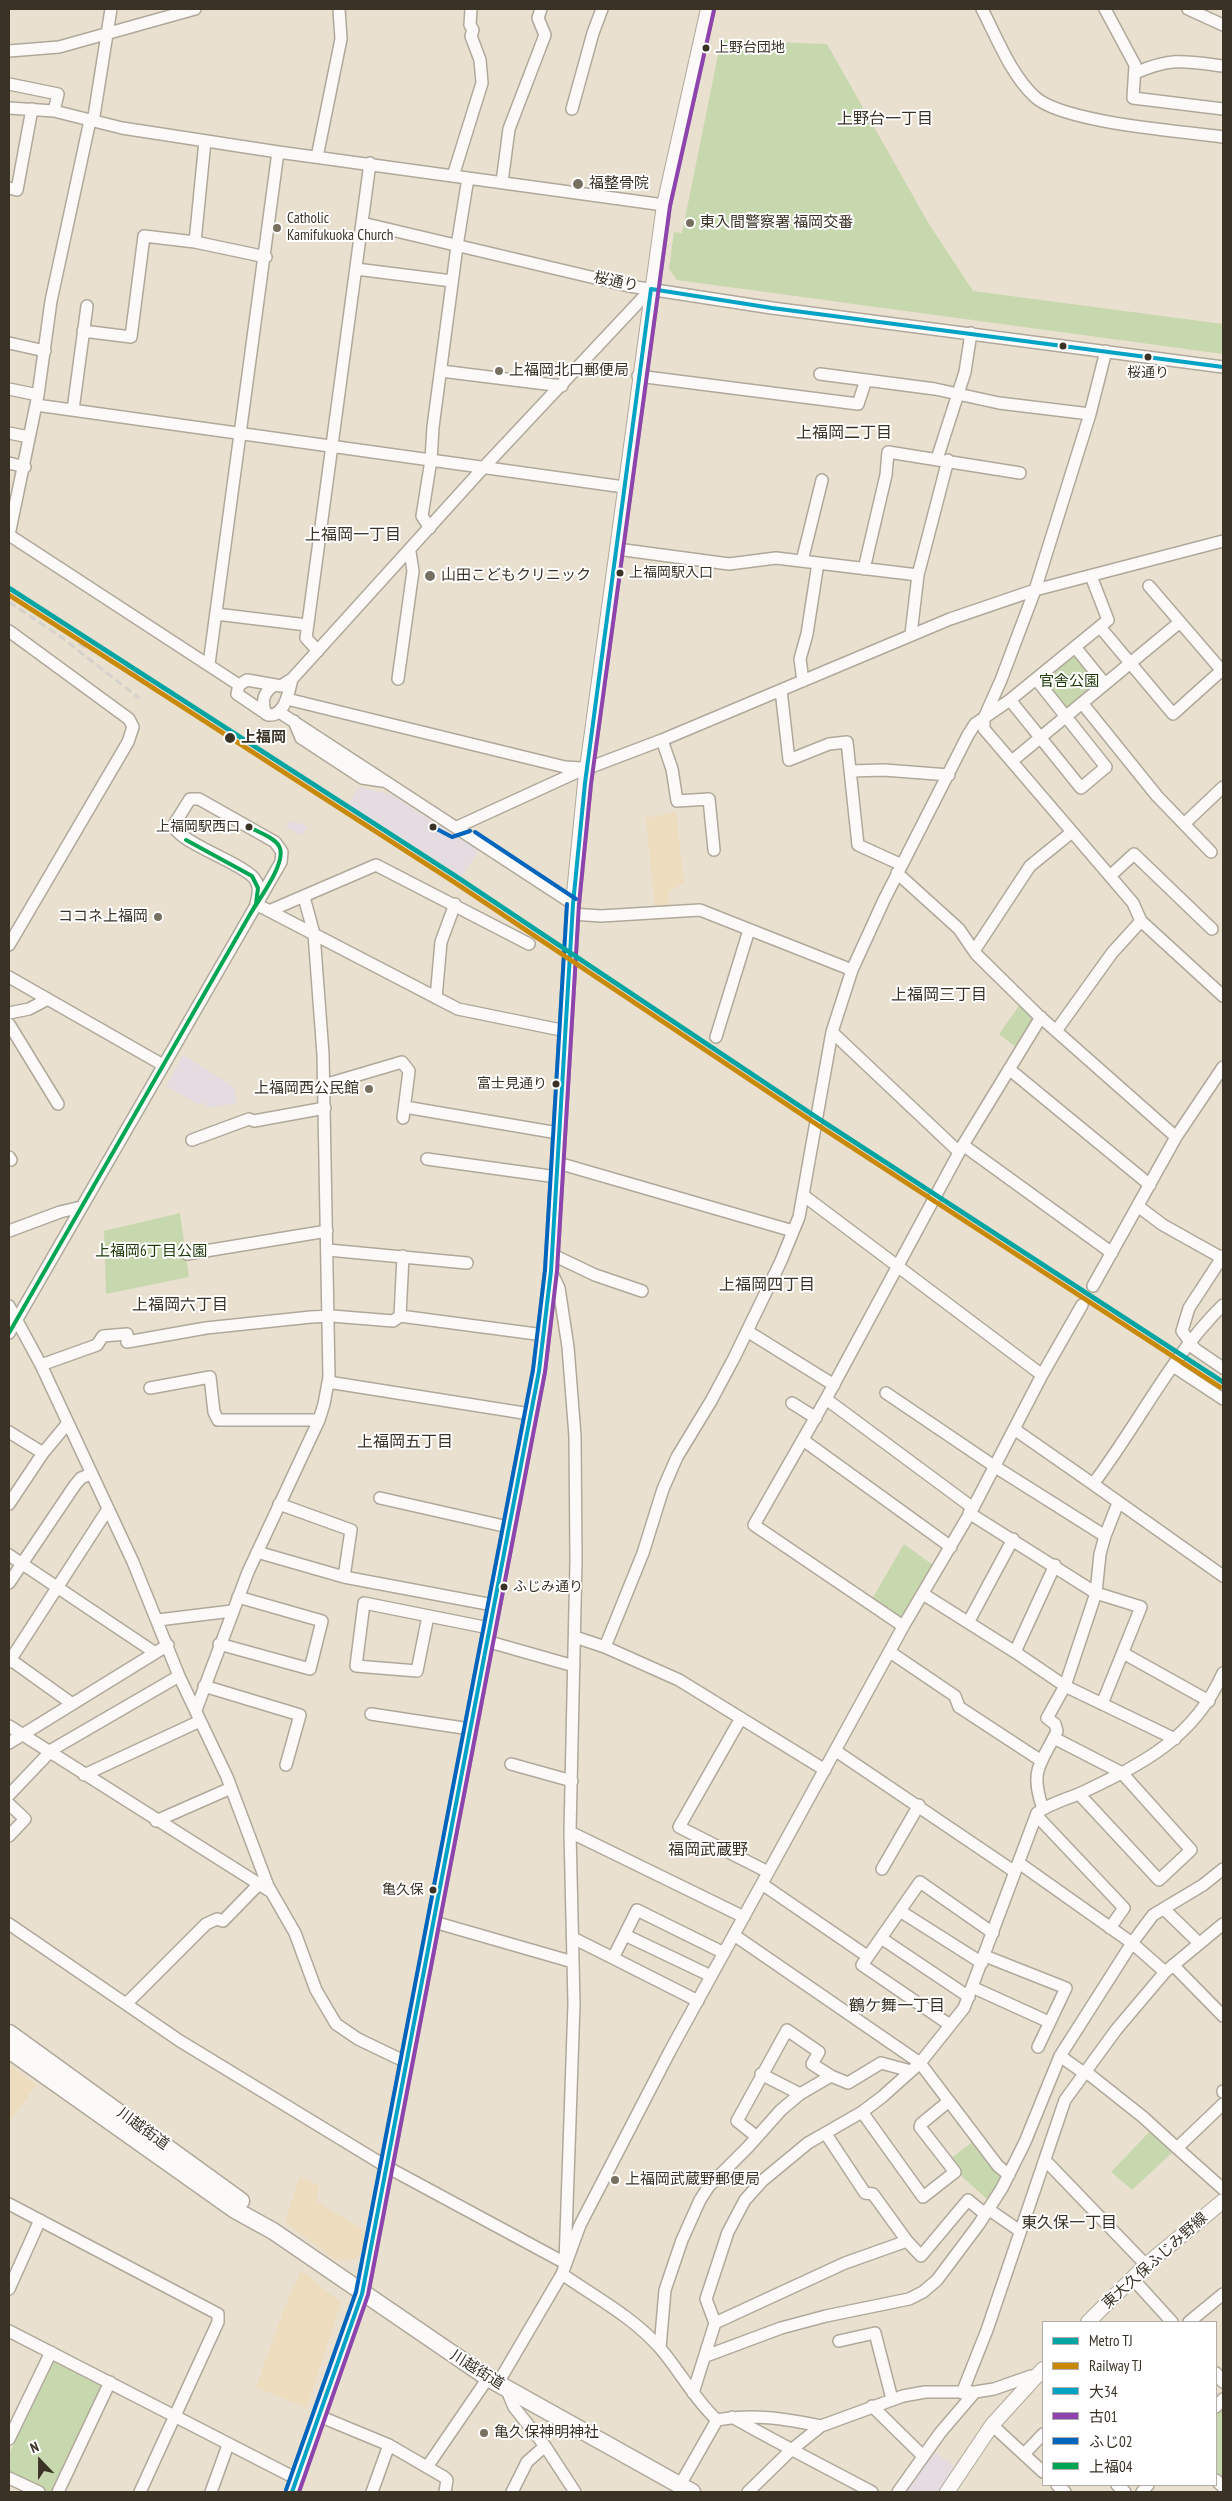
<!DOCTYPE html>
<html>
<head>
<meta charset="utf-8">
<style>
  body { margin:0 }
  #map { position:relative; width:1232px; height:2501px; overflow:hidden; background:#eae0cf; font-family:"PT Sans Narrow","Noto Sans JP",sans-serif }
  canvas { display:block }
  .frame { position:absolute; inset:0; border:10px solid #393225; pointer-events:none }
  .legend { position:absolute; left:1042px; top:2321px; width:175px; height:165px; box-sizing:border-box; background:#fff; border:1px solid #b0ada8; margin:0; padding:6px 9px; list-style:none; font-size:15px; color:#393225 }
  .legend li { display:flex; align-items:center; gap:10px; height:25px }
  .legend b { width:25px; border:1px solid #b0ada8 }
  .north { position:absolute; left:15px; top:2436px; width:50px; height:50px; -webkit-text-stroke:4px #fff; paint-order:stroke; rotate:338deg; font-size:14px; font-weight:700; line-height:20px; text-align:center; color:#393225 }
  .north::after { content:''; display:block; margin:auto; width:18px; height:22px; background:#393225; clip-path:polygon(50% 0,100% 100%,50% 72%,0 100%) }
</style>
</head>
<body>
<div id="map">
<canvas width="1232" height="2501"></canvas>
<div class="frame"></div>
<ul class="legend">
<li><b style="height:6px;background:#04a4a3"></b>Metro TJ</li>
<li><b style="height:6px;background:#c88909"></b>Railway TJ</li>
<li><b style="height:6px;background:#03a3c6"></b>大34</li>
<li><b style="height:6px;background:#8e44ad"></b>古01</li>
<li><b style="height:6px;background:#0065bd"></b>ふじ02</li>
<li><b style="height:6px;background:#00a651"></b>上福04</li>
</ul>
<div class="north">N</div>
</div>
<script>
const ctx = document.querySelector('canvas').getContext('2d');
ctx.lineJoin = 'round';
function fill(path, color) {
  ctx.fillStyle = color;
  ctx.fill(path, 'evenodd');
}
function trace(path, color, width, dash) {
  ctx.strokeStyle = color;
  ctx.lineWidth = width;
  ctx.lineCap = dash ? 'butt' : 'round';
  ctx.setLineDash(dash || []);
  ctx.stroke(path);
}
function label(font, color, halo, rows, align = 'center') {
  ctx.font = font + ' "PT Sans Narrow","Noto Sans JP",sans-serif';
  ctx.lineWidth = 4;
  ctx.setLineDash([]);
  ctx.textBaseline = 'middle';
  ctx.strokeStyle = halo;
  ctx.fillStyle = color;
  for (const [text, x, y, turn = 0] of rows) {
    ctx.save();
    ctx.translate(x, y);
    ctx.rotate((+turn || 0) * Math.PI / 180);
    ctx.textAlign = isNaN(turn) ? turn : align;
    if (halo) ctx.strokeText(text, 0, 0);
    ctx.fillText(text, 0, 0);
    ctx.restore();
  }
}
fill(new Path2D(`
  M676 812 684 883 669 891 668 908H655L646 818Z
  M9 2064 36 2085 9 2122Z
  M300 2177 319 2185 316 2201 365 2231 362 2250 355 2260H336L285 2222Z
  M301 2270 341 2303 307 2408 256 2387 283 2312Z`), '#eddcbe');
fill(new Path2D(`
  M359 787 390 794 479 851 462 876 348 804Z
  M290 821 297 824 299 822 307 827 302 836 286 827Z
  M183 1055 234 1087 237 1103 207 1108 206 1103 197 1104 166 1086Z
  M932 2451 954 2465 943 2487 938 2492H902Z`), '#e4dce0');
fill(new Path2D(`
  M721 40 827 44 929 224 973 291 1223 324V354L677 280 669 269 674 232 682 233Z
  M1075 652 1099 683 1069 708H1064L1043 682 1044 678Z
  M1021 1003 1036 1018 1018 1049 999 1034Z
  M180 1213 189 1277 106 1294 104 1231Z
  M904 1544 933 1565 902 1618 872 1599Z
  M1152 2129 1175 2150 1132 2190 1111 2172Z
  M975 2140 1004 2180 990 2202 959 2174 950 2159Z
  M57 2360 101 2384 103 2387 54 2491 48 2492 9 2472V2454L52 2361Z
  M1223 2405V2476L1217 2477 1216 2414Z`), '#c7d8ae');
const minor = new Path2D(`
  M111 9 94 116 89 125 51 301 38 395 9 535 239 685
  M982 9C997 38 1011 75 1035 97 1064 123 1181 131 1223 137
  M1105 9 1135 65 1133 98 1223 109
  M1188 9 1223 25
  M9 51 59 47 195 9
  M1135 73C1173 57 1184 61 1223 66
  M9 84 58 94 54 111
  M9 108 54 111 122 128 278 152 664 205
  M572 109 593 33 602 9
  M317 157 341 39 339 9
  M453 176 482 83 480 60 471 36 473 30 470 25 471 9
  M502 182 509 129 545 35 538 18 541 9
  M9 188 17 190 32 109
  M362 223 629 286 772 308 1223 367
  M195 242 205 141
  M356 269 452 281
  M83 331 131 337 144 236 195 242 266 257
  M9 343 45 351
  M1106 351 1090 414 1035 590 1001 680 984 718V729L1133 903 1141 921 1223 996
  M441 371 562 386
  M820 374 935 389 999 403 1090 414
  M638 376 858 404 866 380
  M9 389 38 395
  M36 405 624 487
  M73 410 87 306
  M9 433 29 437
  M937 459 965 372 971 333
  M9 463 25 467
  M430 528 422 516 431 460 433 427 457 246 468 178
  M617 549 729 564 776 558 918 575
  M802 561 822 480
  M864 569 886 475 888 452 1020 473
  M1149 586 1223 672
  M216 614 307 625
  M1100 627 1173 714 1222 670
  M9 631 129 719 133 727 128 742 9 945
  M911 634 918 575 948 460
  M1075 647 1105 684
  M318 651 306 638 370 163
  M209 664 278 152
  M292 679C289 691 285 717 268 715L237 694 239 685 247 680 281 686 292 679 484 467 651 289
  M398 679 413 571 410 552
  M1036 679 1106 767 1081 788 1010 700 1108 620 1091 576
  M803 681 800 659 807 634 818 563
  M781 690 789 760 829 744 847 742 858 845 902 865
  M287 699 565 767 581 768
  M1082 703 1157 796 1211 852
  M279 712 573 904
  M266 714C261 701 263 692 275 685
  M294 721 301 738 362 778 382 781
  M662 740 672 769 677 801 709 799 714 850
  M1012 761 1180 622
  M851 771 884 770 949 775
  M1184 824 1223 787
  M457 827 575 773 662 740 950 619 1035 590 1223 541
  M897 873 959 929 976 954 1038 1015 1176 1137
  M1110 876 1134 854 1212 929
  M256 904 458 1009 566 1031
  M269 911 376 865 529 944
  M572 914 601 916 700 910 852 970
  M974 951 1030 866 1072 832
  M9 977 163 1065
  M436 998 441 942 455 904
  M9 1013 29 1009 46 1000
  M9 1024 58 1104
  M1056 1031 1112 953 1141 921
  M832 1032 959 1152
  M716 1037 749 930
  M1009 1069 1150 1185
  M324 1085 402 1062 409 1071 403 1118
  M405 1107 558 1133
  M192 1140 249 1119 254 1121 325 1108
  M963 1145 1112 1253
  M9 1157 11 1160
  M427 1159 557 1177
  M558 1163 793 1231
  M803 1195 1042 1375
  M1139 1207 1163 1225 1222 1258
  M9 1231 60 1212 81 1207
  M328 1250 467 1263
  M187 1254 327 1231
  M551 1254 595 1275 642 1291
  M1223 1256 1189 1308 1182 1331 1195 1349 1223 1368
  M1093 1286 1176 1137 1223 1067
  M9 1306 41 1365 133 1562 179 1676 227 1777 268 1886 295 1933 316 1990 336 2024 358 2039 406 2062
  M400 1316 544 1335
  M747 1331 834 1385
  M9 1333 281 862 282 852 275 842 199 799H190L175 823 177 831C192 848 249 866 256 881 260 888 258 897 256 904
  M41 1365 97 1345 103 1336 127 1334V1342L206 1328 311 1317 332 1316 393 1321 400 1316 403 1256
  M1173 1366 1223 1399
  M328 1382 530 1414
  M150 1388 210 1377 214 1412 218 1420H319
  M886 1393 994 1466 1105 1536 1100 1554 1096 1593 1065 1686 1047 1718 1055 1724 1057 1731C1041 1765 1029 1769 1043 1809
  M826 1399 973 1508
  M792 1403 816 1418
  M1014 1429 1093 1484C1138 1425 1170 1357 1223 1305
  M9 1432 43 1453
  M803 1440 951 1547
  M1093 1484 1223 1576
  M380 1498 508 1527
  M9 1504 43 1453 68 1423
  M279 1504 351 1530 344 1577
  M969 1513 1096 1593 1141 1607 1102 1704
  M1105 1536 1118 1503
  M257 1552 344 1577 493 1605
  M9 1555 154 1652
  M9 1583 75 1485 81 1478 91 1474
  M923 1594 1015 1652 1055 1565
  M428 1616 417 1671 356 1666 364 1603 489 1628
  M158 1620 232 1611
  M969 1621 1013 1539
  M903 1626 754 1525 826 1399 963 1145 1041 1017
  M575 1637 605 1647 679 1680 825 1770
  M486 1641 574 1666
  M219 1644 310 1669 322 1621 238 1597
  M605 1647 643 1553 663 1489 677 1457 711 1401 734 1358 781 1261 799 1217 832 1032 852 970 884 900 968 735 975 724 1010 700
  M890 1652 955 1696 959 1707 1040 1760
  M1015 1652 1065 1686 1175 1739
  M1123 1653 1209 1701
  M11 1660 71 1703
  M9 1662 108 1509
  M204 1686 300 1715 286 1765
  M196 1710 248 1572 319 1420 324 1404 329 1377 323 1054 314 934 304 897
  M371 1714 470 1729
  M741 1718 679 1827 768 1872
  M9 1726 270 1891
  M1054 1738 1122 1773 1191 1850 1159 1880 1079 1794
  M9 1743 168 1645
  M836 1751 1015 1872
  M48 1752 179 1676
  M511 1764 572 1781
  M84 1775 200 1721
  M9 1795 49 1753
  M9 1804 25 1819 9 1836
  M1036 1815 1124 1908 1110 1928
  M156 1821 231 1788
  M570 1832 744 1917
  M1019 1863 1132 1943 1165 1972 1223 1924
  M882 1869 919 1805
  M762 1884 867 1956
  M1164 1909 1199 1943
  M900 1911 982 1963
  M434 1922 573 1962
  M9 1924 180 2041 387 2167 565 2263 574 2004 570 1832 576 1561 575 1436 568 1347 559 1288 551 1271
  M625 1935 711 1976
  M734 1935 920 2063 998 2166 1009 2175
  M573 1938 613 1958
  M881 1938 969 1997
  M985 1956 1066 1988 1038 2047
  M1173 1965 1223 2016
  M972 1987 1049 2022
  M698 2001 613 1958 637 1910 724 1953
  M126 2004 206 1924 217 1919 223 1921 259 1884
  M950 2025 862 1965 920 1882 993 1933
  M1060 2056 1084 2073
  M1085 2071 1143 2117 1177 2148
  M761 2074 800 2094
  M1223 2091V2092
  M1223 2104 1177 2148 1223 2189
  M862 2112 923 2197 955 2172 920 2127 921 2124 949 2101
  M826 2134 865 2193 873 2194 907 2241 921 2256 968 2200 985 2214
  M757 2137 737 2121 787 2030 819 2052 812 2064 831 2076
  M1045 2160 1146 2265
  M9 2204 218 2314V2322L140 2492
  M988 2209 1020 2231
  M562 2274C595 2297 633 2317 660 2348 680 2371 694 2399 717 2420
  M1132 2278 1172 2322
  M9 2289 40 2220
  M1189 2322 1223 2294
  M715 2323 845 2263 907 2241
  M9 2331 297 2479
  M839 2341 875 2333 892 2399
  M660 2348 665 2290 682 2240 700 2200 709 2186 748 2147 781 2110 800 2094 831 2076 848 2083 881 2063 911 2071
  M706 2356 781 2328 826 2316 909 2299 923 2292 937 2280 979 2224 1002 2188 1025 2142 1060 2056 1132 1943 1153 1915 1203 1885 1223 1869
  M1216 2373 1223 2382
  M498 2383 562 2274 580 2225 670 2051 904 1625 973 1508 1042 1375 1082 1305
  M506 2388 514 2407 545 2446 575 2492
  M693 2393 715 2323 706 2299 728 2232 745 2200 762 2181 808 2143 862 2112 882 2097 920 2063 964 2008 1037 1813C1050 1803 1068 1799 1083 1792 1144 1763 1194 1738 1223 1673
  M962 2393 987 2330 1065 2100 1116 2030 1165 1972
  M872 2406 923 2456
  M1216 2407 1223 2399
  M319 2416 389 2445 444 2477 447 2480 445 2492
  M732 2417C778 2443 825 2467 872 2492
  M992 2425 1043 2472
  M9 2439 51 2352
  M1024 2454 1043 2434
  M427 2467 488 2378
  M9 2478 39 2492
  M1216 2480 1223 2487
  M680 2485 717 2420C753 2413 786 2419 821 2426
  M1057 2485 1065 2492
  M1117 2485 1125 2492
  M58 2492 110 2382
  M211 2492 228 2445
  M372 2492 389 2445
  M512 2492 527 2462 545 2446
  M748 2492 790 2451 821 2426 903 2396 925 2392H975L994 2389 1031 2376 1034 2378
  M898 2492 940 2433 975 2392
  M1142 2492 1148 2485`);
const major = new Path2D(`
  M1088 2322 1146 2265 1223 2201
  M292 2492 362 2294 366 2274 539 1371 551 1271 573 904 585 783 664 205 708 9
  M947 2492 992 2425 1043 2369`);
const highway = new Path2D(`
  M9 2033 241 2201
  M9 2050 235 2210 273 2231 488 2378 692 2492`);
trace(minor, '#b0a89b', 14);
trace(major, '#b0a89b', 16);
trace(highway, '#b0a89b', 19);
trace(minor, '#fcfaf8', 11);
trace(major, '#fcfaf8', 14);
trace(highway, '#fcfaf8', 16);
trace(new Path2D(`
  M9 602 61 637 139 698
  M79 644 152 682`), '#d5d2cc', 3, [8, 4]);
trace(new Path2D(`
  M651 289 772 308 1223 367
  M292 2492 362 2294 539 1371 551 1271 573 904 585 783 651 289`), '#03a3c6', 4);
trace(new Path2D(`
  M299 2492 368 2295 545 1372 557 1271 579 904 591 784 670 206 714 10`), '#8e44ad', 4);
trace(new Path2D(`
  M431 826 452 837 470 831
  M475 832 576 899
  M286 2490 356 2292 533 1370 545 1270 567 904`), '#0065bd', 4);
trace(new Path2D(`
  M249 827C258 832 274 837 279 846 288 861 259 899 251 913
  M9 1333 256 904 258 888 252 876 186 840`), '#00a651', 4);
trace(new Path2D(`
  M9 595 454 882 813 1122 1220 1387`), '#c88909', 5);
trace(new Path2D(`
  M9 588 457 877 816 1117 1223 1382`), '#04a4a3', 5);
for (const [x, y, r, color] of [
  [706,48,4.5,"#393225"],
  [578,184,6,"#776f60"],
  [690,223,5,"#776f60"],
  [277,228,5,"#776f60"],
  [1063,346,4.5,"#393225"],
  [1148,357,4.5,"#393225"],
  [499,371,5,"#776f60"],
  [620,573,4.5,"#393225"],
  [430,576,6,"#776f60"],
  [230,738,6,"#393225"],
  [249,827,4.5,"#393225"],
  [433,827,4.5,"#393225"],
  [158,917,5,"#776f60"],
  [556,1084,4.5,"#393225"],
  [369,1089,5,"#776f60"],
  [504,1587,4.5,"#393225"],
  [433,1890,4.5,"#393225"],
  [615,2180,5,"#776f60"],
  [484,2433,5,"#776f60"]
]) {
  const dot = new Path2D();
  dot.arc(x, y, r, 0, 2 * Math.PI);
  ctx.fillStyle = color;
  ctx.fill(dot);
  trace(dot, '#fff', 2);
}
label('14px', '#393225', '#fff', [
  ["上野台団地",715,48],
  ["桜通り",1148,373,"center"],
  ["上福岡駅入口",629,573],
  ["上福岡駅西口",240,827,"right"],
  ["富士見通り",547,1084,"right"],
  ["ふじみ通り",513,1587],
  ["亀久保",424,1890,"right"]
], 'left');
label('15px', '#393225', '#fff', [
  ["福整骨院",589,184],
  ["Catholic",287,219],
  ["Kamifukuoka Church",287,236],
  ["東入間警察署 福岡交番",700,223],
  ["上福岡北口郵便局",509,371],
  ["山田こどもクリニック",441,576],
  ["ココネ上福岡",148,917,"right"],
  ["上福岡西公民館",359,1089,"right"],
  ["上福岡武蔵野郵便局",625,2180],
  ["亀久保神明神社",494,2433]
], 'left');
label('15px', '#393225', '#fff', [
  ["桜通り",616,282,12],
  ["川越街道",143,2129,36],
  ["東大久保ふじみ野線",1155,2261,-42],
  ["川越街道",477,2370,32]
]);
label('15px', '#203b0b', '#fff', [
  ["官舎公園",1069,682],
  ["上福岡6丁目公園",151,1252]
]);
label('bold 15px', '#393225', '#fff', [
  ["上福岡",241,738]
], 'left');
label('16px', '#393225', '#fff', [
  ["上野台一丁目",885,119],
  ["上福岡二丁目",844,433],
  ["上福岡一丁目",353,535],
  ["上福岡三丁目",939,995],
  ["上福岡四丁目",767,1285],
  ["上福岡六丁目",180,1305],
  ["上福岡五丁目",405,1442],
  ["福岡武蔵野",708,1850],
  ["鶴ケ舞一丁目",897,2006],
  ["東久保一丁目",1069,2223]
]);
</script>
</body>
</html>
